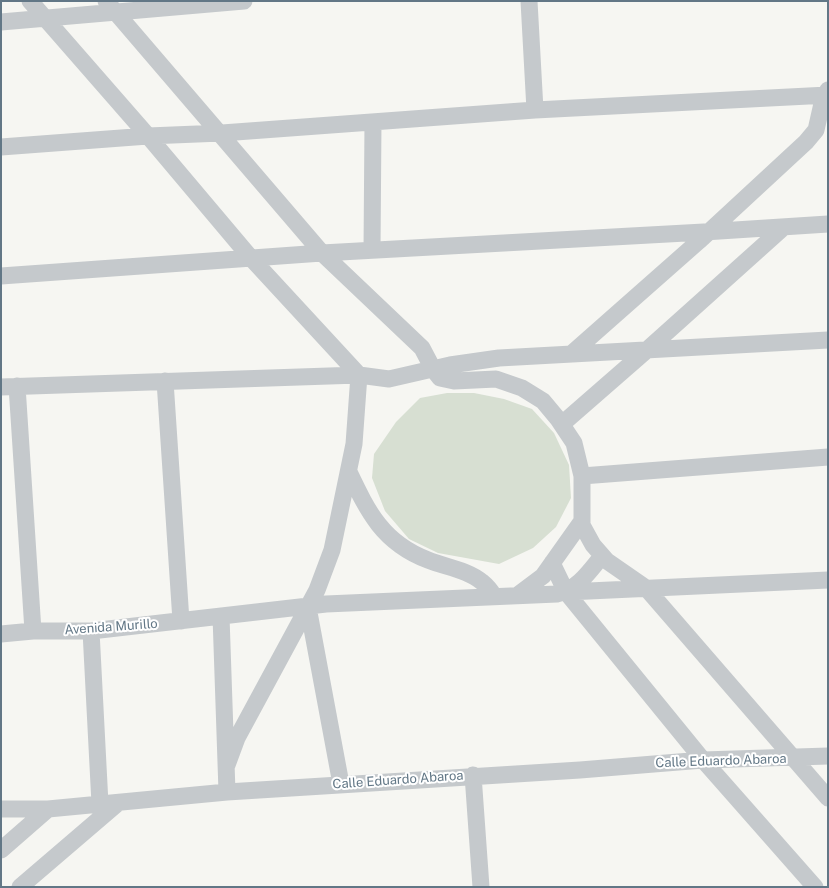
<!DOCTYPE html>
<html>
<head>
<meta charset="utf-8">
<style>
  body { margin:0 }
  #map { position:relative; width:829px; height:888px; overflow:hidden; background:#f6f6f2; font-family:"Public Sans",sans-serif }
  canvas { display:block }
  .frame { position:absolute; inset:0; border:2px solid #627786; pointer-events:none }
</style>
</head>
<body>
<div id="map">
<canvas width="829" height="888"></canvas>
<div class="frame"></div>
</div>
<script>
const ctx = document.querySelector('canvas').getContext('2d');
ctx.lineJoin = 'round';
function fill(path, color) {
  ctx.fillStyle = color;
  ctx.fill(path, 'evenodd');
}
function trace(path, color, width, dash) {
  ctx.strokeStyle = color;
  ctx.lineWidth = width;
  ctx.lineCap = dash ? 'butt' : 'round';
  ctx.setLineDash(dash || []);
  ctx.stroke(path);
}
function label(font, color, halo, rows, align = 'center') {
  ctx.font = font + ' "Public Sans",sans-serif';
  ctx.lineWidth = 4;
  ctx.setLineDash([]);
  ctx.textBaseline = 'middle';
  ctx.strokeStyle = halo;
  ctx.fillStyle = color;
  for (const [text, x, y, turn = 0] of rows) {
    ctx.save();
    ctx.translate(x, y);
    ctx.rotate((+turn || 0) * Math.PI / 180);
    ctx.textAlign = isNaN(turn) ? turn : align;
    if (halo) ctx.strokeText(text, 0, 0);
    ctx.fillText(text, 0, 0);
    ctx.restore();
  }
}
fill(new Path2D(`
  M447 393H474L504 399 532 409 554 433 569 465 571 498 556 527 533 548 499 564 438 553 409 539 385 511 372 478 374 454 396 422 420 398Z`), '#d7dfd2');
trace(new Path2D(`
  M30 1 148 136 250 257 359 375 354 444 332 550 317 590 237 738 227 765
  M106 1 322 253 422 348 433 369 440 378 454 381 496 379 522 388 543 401 558 419 574 443 582 476V525L593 545 607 561 646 588 828 798
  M529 1 535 110
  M1 22 244 1
  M1 147 148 136 222 133 535 110 828 95
  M372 250 373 122
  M1 276 322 253 704 232 828 224
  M571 354 699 241 806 142 816 130 823 99 828 90
  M165 381 181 621
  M17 386 33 631
  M1 387 359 375 389 379 450 365 499 358 828 340
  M562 424 648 349 784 227
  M349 472C368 512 383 543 428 560 446 567 468 570 482 582 487 586 491 591 494 596
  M582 476 828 457
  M552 563 566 592 703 760 815 887
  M567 592 828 580
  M519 594 543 576 582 521
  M308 607 341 784
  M221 616 227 792
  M91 631 100 804
  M1 634 33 631H91L326 604 557 594C578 589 589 572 602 556
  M473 775 481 887
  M1 809H48L227 792 580 770 703 760 828 756
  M1 850 48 809
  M20 887 118 803`), '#c5c9cc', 17);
label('13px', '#627786', '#fff', [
  ["Avenida Murillo",111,627,-4],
  ["Calle Eduardo Abaroa",721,761,-2],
  ["Calle Eduardo Abaroa",398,780,-4]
]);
</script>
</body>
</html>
